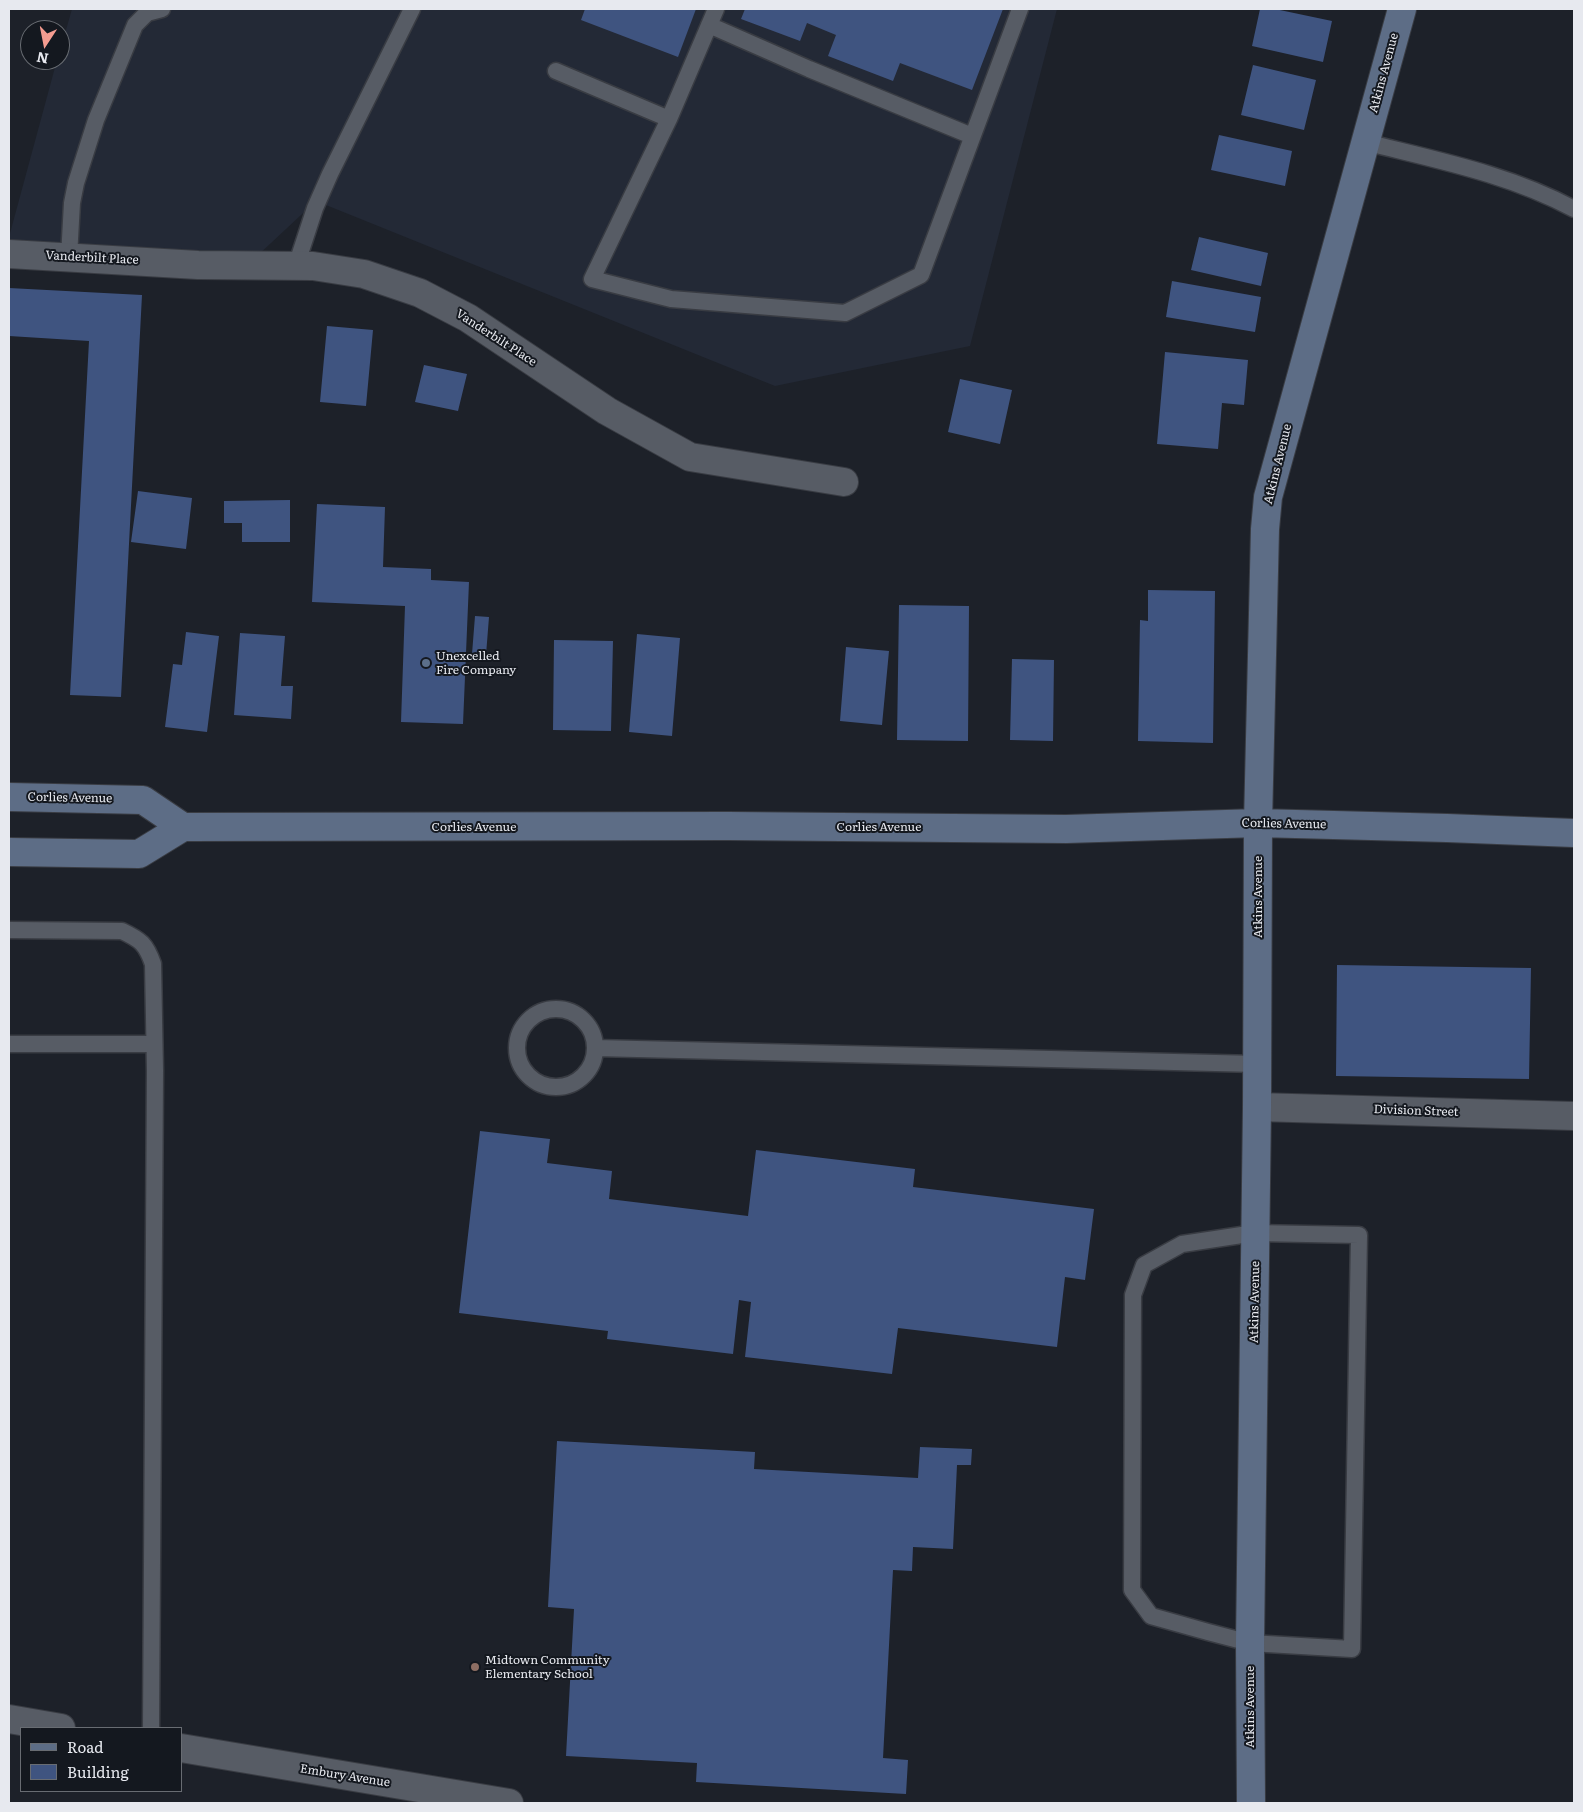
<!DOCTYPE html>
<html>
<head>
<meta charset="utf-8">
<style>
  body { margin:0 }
  #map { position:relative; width:1583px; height:1812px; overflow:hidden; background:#1d2129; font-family:Literata,serif }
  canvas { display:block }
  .frame { position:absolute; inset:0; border:10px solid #e7e9ef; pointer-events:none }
  .legend { position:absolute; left:20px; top:1727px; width:162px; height:65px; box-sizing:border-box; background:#14181f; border:1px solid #686c72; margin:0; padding:6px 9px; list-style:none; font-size:15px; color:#e7e9ef }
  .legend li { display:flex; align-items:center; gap:10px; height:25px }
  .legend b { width:25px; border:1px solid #686c72 }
  .north { position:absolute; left:20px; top:20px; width:50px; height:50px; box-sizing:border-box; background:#14181f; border:1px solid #686c72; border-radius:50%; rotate:191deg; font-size:14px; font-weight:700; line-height:20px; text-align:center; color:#e7e9ef }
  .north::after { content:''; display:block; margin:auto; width:18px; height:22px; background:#f59c90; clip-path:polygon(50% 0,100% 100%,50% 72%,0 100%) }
</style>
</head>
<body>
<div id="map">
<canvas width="1583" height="1812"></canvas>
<div class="frame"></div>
<ul class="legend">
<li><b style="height:6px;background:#5d6d86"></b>Road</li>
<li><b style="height:14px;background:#3f5480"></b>Building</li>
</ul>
<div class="north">N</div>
</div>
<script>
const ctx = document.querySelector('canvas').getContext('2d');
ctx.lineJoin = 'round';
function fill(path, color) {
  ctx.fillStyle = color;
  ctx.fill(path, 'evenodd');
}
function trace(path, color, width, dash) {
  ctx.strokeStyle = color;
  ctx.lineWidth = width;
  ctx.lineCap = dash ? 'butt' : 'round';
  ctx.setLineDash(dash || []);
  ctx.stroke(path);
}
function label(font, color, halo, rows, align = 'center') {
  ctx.font = font + ' Literata,serif';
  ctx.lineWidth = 4;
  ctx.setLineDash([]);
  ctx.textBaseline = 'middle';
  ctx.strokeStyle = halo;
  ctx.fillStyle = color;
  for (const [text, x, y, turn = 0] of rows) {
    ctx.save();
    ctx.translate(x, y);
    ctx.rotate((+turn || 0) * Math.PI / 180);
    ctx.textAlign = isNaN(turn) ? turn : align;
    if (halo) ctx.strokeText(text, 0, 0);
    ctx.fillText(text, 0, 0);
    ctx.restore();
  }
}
fill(new Path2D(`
  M72 9H1057L970 346 775 386 316 201 256 257 9 243V237L57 60H60V51Z`), '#232936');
fill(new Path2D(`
  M585 9H696L678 57 581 20Z
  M745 9H1003L972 90 900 63 893 81 828 56 836 35 807 23 800 41 741 19Z
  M1260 9H1275L1332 21 1323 62 1252 46Z
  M1253 65 1316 80 1304 130 1241 115Z
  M1219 135 1292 151 1285 186 1211 170Z
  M1199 237 1268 253 1261 286 1191 270Z
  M1172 281 1261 297 1255 332 1166 317Z
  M9 288 142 295 121 697 70 695 89 341 9 336Z
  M327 326 373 330 366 406 320 402Z
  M1165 352 1248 360 1244 405 1222 403 1218 449 1157 444Z
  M424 365 467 374 458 411 415 402Z
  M960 379 1012 390 1000 444 948 432Z
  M138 491 192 498 186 549 131 542Z
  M290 500V542H242V523H224V501Z
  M317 504 385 507 383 567 431 569V580L469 582 463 724 401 722 405 606 312 602Z
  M1148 590 1215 591 1213 743 1138 741 1140 620 1148 621Z
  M899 605 969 606 968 741 897 740Z
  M475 616 489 617 486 655 472 654Z
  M186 632 219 636 207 732 165 727 173 664 182 665Z
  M240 633 285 636 281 686H293L291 719 234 715Z
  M637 634 680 638 672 736 629 732Z
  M554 640 613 641 611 731 553 730Z
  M846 647 889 651 882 725 840 721Z
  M1012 659 1054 660 1053 741 1010 740Z
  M1337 965 1531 968 1529 1079 1336 1076Z
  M480 1131 550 1139 547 1163 612 1171 609 1199 748 1216 756 1150 915 1169 913 1187 1094 1209 1085 1280 1065 1277 1057 1347 898 1328 892 1374 745 1357 751 1302 739 1300 733 1354 607 1339 608 1331 459 1313Z
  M557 1441 755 1452 754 1469 918 1478 920 1447 972 1449 971 1465H957L953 1549 913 1547 912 1571 893 1570 883 1758 908 1760 906 1794 696 1782 697 1763 566 1756 574 1609 548 1607Z`), '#3f5480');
const lane = new Path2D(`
  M716 9 669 119 592 279 671 299 845 313 921 275 1020 9
  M709 25 809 69 972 136
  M556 71 669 119
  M1365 142C1436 160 1509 174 1574 209
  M69 257 72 203 76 183 96 120 135 25 147 13 162 9
  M296 266 315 208 330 174 412 9
  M9 930 122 931C141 940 146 944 153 964L155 1071 151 1728
  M517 1048a39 39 0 1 1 78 0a39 39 0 1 1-78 0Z
  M9 1044H154
  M596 1048 1257 1064
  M1255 1233 1359 1235 1352 1649 1250 1643 1208 1632 1151 1616 1132 1590 1133 1295 1144 1265 1182 1244Z`);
const street = new Path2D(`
  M9 254 198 265 313 266 364 274 420 293 468 318 607 411 690 457 844 482
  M1257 1107 1574 1116
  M9 1719 61 1728
  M181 1748 509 1803`);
const secondary = new Path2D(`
  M9 797 143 800 183 827
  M9 852 139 854 183 827 728 826 1066 829 1258 823 1447 828 1574 833
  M1251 1803 1250 1643 1257 1107 1258 823 1265 529 1268 497 1402 9`);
trace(lane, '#393c43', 19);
trace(street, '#393c43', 30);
trace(secondary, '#393c43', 30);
trace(lane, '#575c65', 16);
trace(street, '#575c65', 28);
trace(secondary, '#5d6d86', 28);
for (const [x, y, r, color] of [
  [426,663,5,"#5c6f8a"],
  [475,1667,5,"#8d6e63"]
]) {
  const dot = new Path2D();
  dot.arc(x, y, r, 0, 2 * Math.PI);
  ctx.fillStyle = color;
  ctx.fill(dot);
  trace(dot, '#14181f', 2);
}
label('12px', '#e7e9ef', '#14181f', [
  ["Atkins Avenue",1384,73,-75],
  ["Vanderbilt Place",92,258,3],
  ["Vanderbilt Place",496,338,33],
  ["Atkins Avenue",1278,464,-76],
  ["Corlies Avenue",70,798,1],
  ["Corlies Avenue",1284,824,1],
  ["Corlies Avenue",474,827],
  ["Corlies Avenue",879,827],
  ["Atkins Avenue",1258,897,-90],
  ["Division Street",1416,1111,2],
  ["Atkins Avenue",1255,1302,-89],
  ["Atkins Avenue",1250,1707,-90],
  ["Embury Avenue",345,1776,9]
]);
label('12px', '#e7e9ef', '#14181f', [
  ["Unexcelled",436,656],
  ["Fire Company",436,670],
  ["Midtown Community",485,1660],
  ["Elementary School",485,1674]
], 'left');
</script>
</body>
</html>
